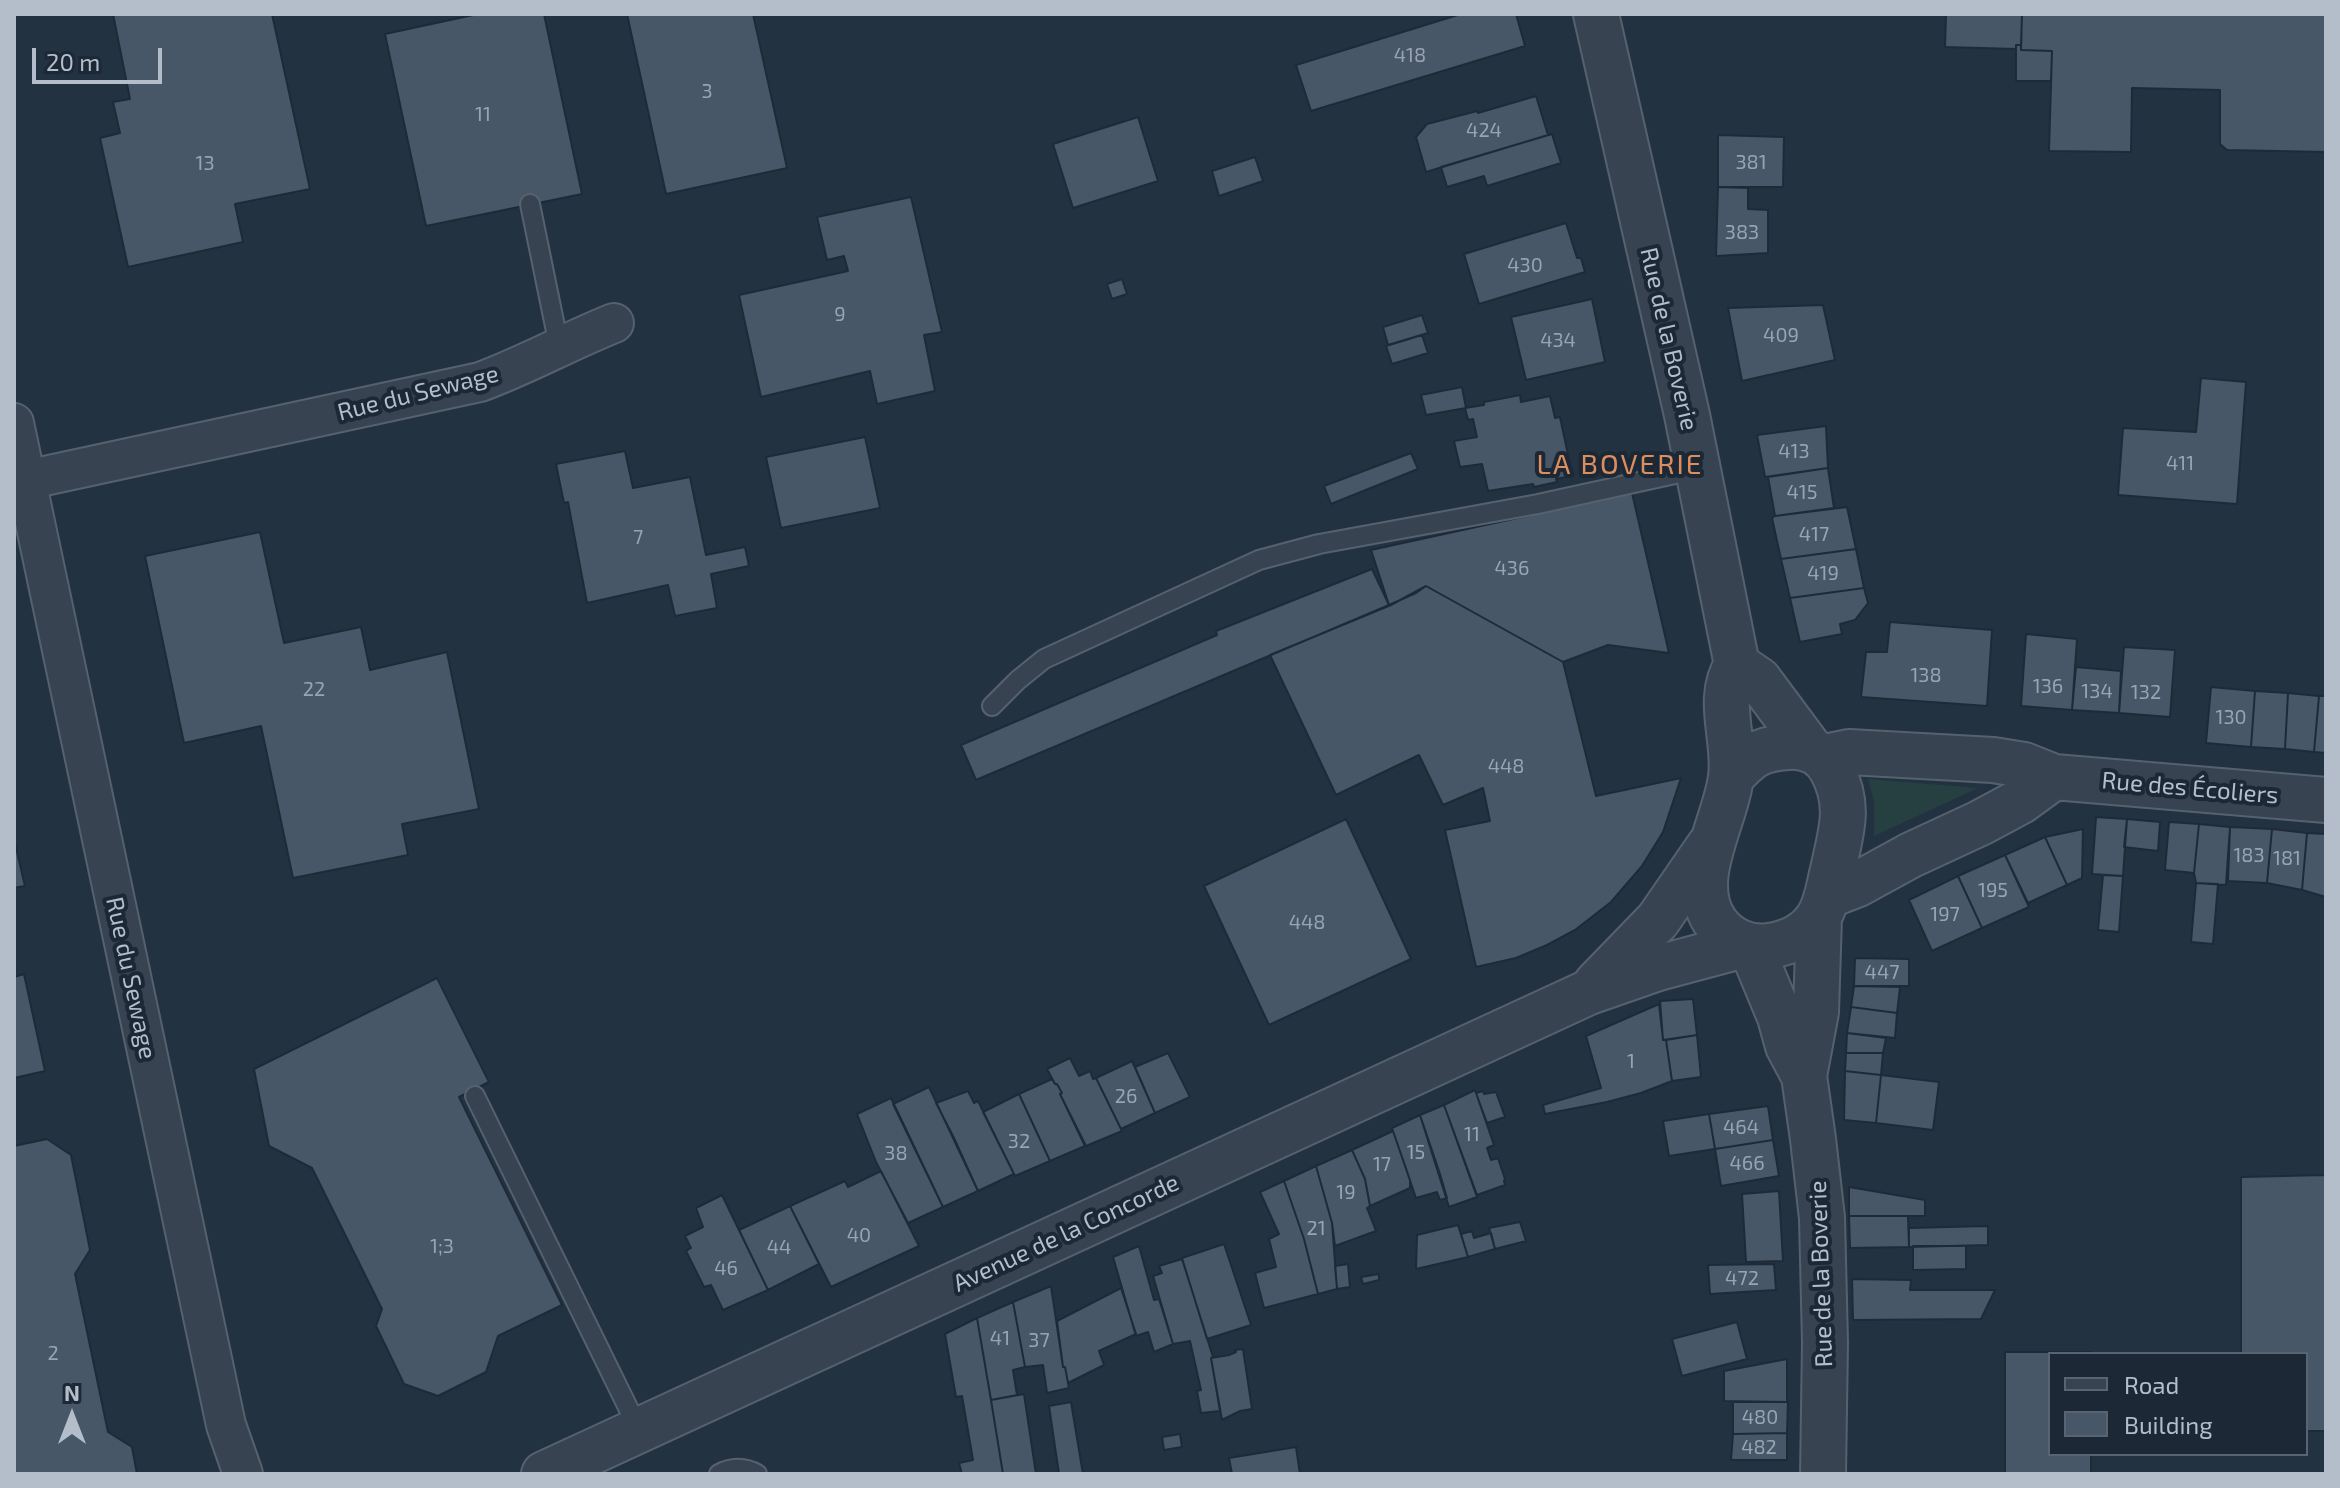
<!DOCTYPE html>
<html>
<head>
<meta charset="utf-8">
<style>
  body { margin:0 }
  #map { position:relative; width:2340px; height:1488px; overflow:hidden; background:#233241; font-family:"Exo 2",sans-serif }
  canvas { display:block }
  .frame { position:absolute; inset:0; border:16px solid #b4becb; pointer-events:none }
  .legend { position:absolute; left:2048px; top:1352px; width:260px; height:104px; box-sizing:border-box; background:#1d2836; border:2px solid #596472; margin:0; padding:10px 14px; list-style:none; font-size:24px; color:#b4becb }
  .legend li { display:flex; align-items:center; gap:16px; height:40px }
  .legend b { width:40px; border:2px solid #596472 }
  .north { position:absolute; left:32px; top:1376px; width:80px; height:80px; -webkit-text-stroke:6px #1d2836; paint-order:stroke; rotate:0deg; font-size:22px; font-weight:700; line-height:32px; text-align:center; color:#b4becb }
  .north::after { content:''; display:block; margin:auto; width:28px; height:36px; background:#b4becb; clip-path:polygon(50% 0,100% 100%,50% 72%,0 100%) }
  .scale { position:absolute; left:32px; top:48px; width:130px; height:36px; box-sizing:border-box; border:4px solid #b4becb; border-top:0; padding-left:10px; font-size:24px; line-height:28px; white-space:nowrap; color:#b4becb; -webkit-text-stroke:6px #1d2836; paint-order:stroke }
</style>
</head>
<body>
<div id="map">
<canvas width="2340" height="1488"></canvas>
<div class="frame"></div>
<ul class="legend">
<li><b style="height:10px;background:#384351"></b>Road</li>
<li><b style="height:22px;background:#475768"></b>Building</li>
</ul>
<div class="north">N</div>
<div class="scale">20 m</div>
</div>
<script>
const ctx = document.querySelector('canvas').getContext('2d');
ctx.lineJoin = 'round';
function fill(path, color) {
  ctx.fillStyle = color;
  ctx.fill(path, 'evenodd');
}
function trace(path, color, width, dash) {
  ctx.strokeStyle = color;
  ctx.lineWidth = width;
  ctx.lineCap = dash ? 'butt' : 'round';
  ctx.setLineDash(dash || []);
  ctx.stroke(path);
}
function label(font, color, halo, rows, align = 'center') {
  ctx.font = font + ' "Exo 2",sans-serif';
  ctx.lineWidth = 8;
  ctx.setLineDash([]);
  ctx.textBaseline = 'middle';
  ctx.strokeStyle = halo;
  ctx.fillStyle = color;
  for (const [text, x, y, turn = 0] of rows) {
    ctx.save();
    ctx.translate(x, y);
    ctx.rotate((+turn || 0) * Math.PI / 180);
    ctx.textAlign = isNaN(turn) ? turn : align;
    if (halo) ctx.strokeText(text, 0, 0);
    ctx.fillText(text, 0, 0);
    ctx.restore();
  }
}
fill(new Path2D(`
  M1868 779 1978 788 1874 836V801Z`), '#264042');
const building = new Path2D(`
  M113 14H272L310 189 235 204 243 242 128 267 100 138 120 133 113 102 130 99Z
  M478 14H544L582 194 426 226 385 34Z
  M627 14H753L787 168 666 194Z
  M1461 14H1516L1525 46 1311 111 1296 65Z
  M1946 14H2022L2021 45H2016V49L1945 47Z
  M2022 14H2326V152L2227 150 2220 144V90L2132 88 2131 152 2049 151 2052 51 2021 50Z
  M2016 45H2021V50L2052 51 2051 81H2016Z
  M1536 96 1548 135 1426 172 1416 137 1427 124 1477 111 1478 113Z
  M1138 117 1158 181 1073 208 1053 144Z
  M1552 134 1561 163 1487 186 1484 176 1447 187 1441 167Z
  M1718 135 1784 137 1783 187H1718Z
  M1255 157 1263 181 1219 196 1212 171Z
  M1718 187 1748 188V209L1768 210V253L1716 256Z
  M911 197 942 332 924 335 935 391 877 404 870 371 761 397 739 295 848 271 844 256 827 260 817 217Z
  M1566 223 1577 258H1581L1585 272 1479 304 1464 254Z
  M1122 279 1127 294 1112 299 1107 284Z
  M1592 299 1605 362 1526 380 1511 317Z
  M1823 305 1835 360 1742 381 1728 308Z
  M1422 315 1428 333 1388 345 1383 327Z
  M1422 335 1428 353 1392 364 1386 346Z
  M2201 378 2246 382 2237 504 2118 495 2123 428 2196 432Z
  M1462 387 1466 408 1426 415 1421 395Z
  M1520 395 1521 402 1550 396 1555 418 1560 417 1570 464 1564 465 1566 477 1556 479 1557 482 1534 487 1533 484 1488 491 1482 464 1460 467 1454 441 1477 437 1473 419 1468 420 1465 408 1484 405V402Z
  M1826 426 1828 468 1765 477 1757 435Z
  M865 437 880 508 781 528 766 457Z
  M625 451 633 488 690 477 706 555 745 547 749 566 711 574 717 608 675 616 668 585 587 603 568 502 564 503 556 464Z
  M1411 453 1418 469 1331 504 1324 486Z
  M1828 468 1834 508 1775 516 1768 477Z
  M1632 493 1669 653 1608 645 1563 662 1426 586 1416 593 1389 605 1371 550Z
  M1847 507 1856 549 1781 559 1772 518 1775 516Z
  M260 532 284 643 361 627 370 670 447 652 479 809 402 824 408 855 293 878 261 726 184 743 145 556Z
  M1856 549 1864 588 1790 598 1781 559Z
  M1372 569 1389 605 976 780 961 745 1217 635 1216 631Z
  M1426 586 1563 662 1596 796 1681 778 1663 832 1642 866 1611 902 1575 930 1547 945 1516 958 1476 967 1445 830 1490 821 1483 788 1443 805 1419 755 1336 795 1270 655 1391 605Z
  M1864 588 1868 603 1855 620 1840 624 1842 634 1800 642 1790 598Z
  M1890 622 1992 630 1987 706 1861 697 1866 652H1887Z
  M2026 634 2077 639 2072 710 2021 706Z
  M2124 647 2175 650 2170 717 2119 713Z
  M2076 667 2121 671 2119 713 2072 710Z
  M2211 687 2255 691 2251 747 2206 743Z
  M2255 691 2288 693 2285 749 2251 747Z
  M2288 693 2319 696 2314 752 2285 749Z
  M2319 696H2326V753L2314 752Z
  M2096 817 2127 819 2123 876 2092 874Z
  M1346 819 1411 959 1269 1025 1204 886Z
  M2127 819 2160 822 2158 851 2124 847Z
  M2169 822 2199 824 2194 873 2165 870Z
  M2199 824 2230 827 2226 885 2196 883 2194 873Z
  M2230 827 2272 829 2267 883 2228 881Z
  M2083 829 2082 878 2067 885 2045 837Z
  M2272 829 2307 833 2302 890 2267 883Z
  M2307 833 2326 834V897L2302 890Z
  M2045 837 2067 885 2028 903 2005 855Z
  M14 839 25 886 14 888Z
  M2005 855 2029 907 1982 928 1958 876Z
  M2103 875 2123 876 2119 932 2098 930Z
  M1958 876 1982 928 1932 951 1909 900Z
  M2196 883 2218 884 2213 944 2191 942Z
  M1855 958 1909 959V986H1854Z
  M24 974 45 1071 14 1078V977Z
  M437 978 489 1082 459 1097 562 1305 498 1336 486 1372 438 1396 404 1384 376 1326 382 1309 312 1168 269 1146 254 1069Z
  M1854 986 1900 987 1897 1013 1851 1007Z
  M1693 999 1697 1035 1663 1040 1660 1001Z
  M1659 1004 1663 1040H1666L1672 1081 1641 1093 1607 1102 1545 1114 1543 1105 1601 1088 1586 1036Z
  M1851 1007 1897 1013 1895 1038 1847 1033Z
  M1847 1033 1886 1038 1883 1053H1846Z
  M1697 1035 1701 1077 1672 1081 1666 1040Z
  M1168 1053 1190 1097 1155 1113 1135 1067Z
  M1846 1053H1883L1881 1075 1845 1071Z
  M1070 1058 1079 1076 1090 1071 1093 1079 1096 1078 1122 1131 1086 1146 1060 1094 1062 1093 1057 1084H1055L1047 1069Z
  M1132 1061 1155 1113 1121 1129 1096 1078Z
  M1845 1071 1881 1075 1876 1123 1844 1120Z
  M1881 1075 1939 1082 1933 1130 1876 1123Z
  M1052 1079 1055 1084H1057L1062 1093 1060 1094 1085 1146 1050 1161 1019 1094Z
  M929 1087 978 1191 943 1207 893 1104Z
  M1475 1090 1494 1145 1487 1148 1491 1160 1498 1158 1505 1179 1504 1181 1505 1185 1477 1195 1444 1105Z
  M968 1091 974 1103 978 1101 1014 1174 978 1191 954 1138 936 1103Z
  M1483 1091 1484 1094 1496 1092 1505 1117 1487 1123 1476 1093Z
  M1019 1094 1050 1161 1015 1176 983 1112Z
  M891 1098 943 1207 908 1223 876 1162 857 1114Z
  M1444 1105 1477 1197 1449 1207 1420 1115Z
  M1768 1106 1773 1140 1715 1149 1709 1114Z
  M1709 1114 1715 1149 1669 1156 1663 1121Z
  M1420 1115 1440 1174 1447 1198 1440 1200 1437 1192 1416 1198 1393 1131 1392 1128Z
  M1393 1131 1410 1180V1188L1370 1206 1365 1179 1352 1150Z
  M47 1139 71 1155 90 1250 75 1274 108 1432 132 1447 137 1474H14V1146Z
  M1773 1140 1779 1176 1721 1186 1715 1149Z
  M1352 1150 1365 1179 1370 1206 1367 1208 1376 1231 1335 1246 1332 1223 1316 1166Z
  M1316 1166 1332 1223 1337 1289 1318 1294 1304 1239 1284 1181Z
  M881 1171 919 1246 831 1287 790 1206 845 1181 848 1187Z
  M2326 1175V1431H2306V1354H2241V1177Z
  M1284 1181 1304 1239 1318 1294 1264 1308 1255 1273 1276 1267 1269 1239 1279 1234 1260 1192Z
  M1849 1187 1925 1200V1216H1849Z
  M1779 1191 1783 1261 1746 1262 1742 1194Z
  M722 1195 768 1290 723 1310 711 1285 704 1287 686 1251 691 1248 685 1236 703 1227 696 1208Z
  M790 1206 819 1264 768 1290 739 1230Z
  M1849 1216H1908L1909 1247 1850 1248Z
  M1520 1222 1526 1241 1495 1249 1489 1228Z
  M1458 1225 1468 1257 1416 1269 1417 1235Z
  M1988 1226V1245L1909 1247V1228Z
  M1472 1231 1474 1238 1491 1233 1495 1249 1468 1257 1461 1234Z
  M1224 1244 1251 1325 1207 1339 1182 1258Z
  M1139 1246 1154 1300 1159 1299 1173 1344 1154 1352 1148 1332 1136 1336 1113 1257Z
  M1913 1246H1966V1269L1913 1270Z
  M1182 1259 1213 1357 1211 1358 1220 1411 1201 1413 1197 1391 1201 1390 1190 1341 1173 1344 1153 1276 1162 1273 1159 1266Z
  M1348 1264 1350 1287 1337 1289 1335 1266Z
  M1774 1264 1776 1290 1710 1294 1708 1265Z
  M1379 1274V1280L1363 1284 1361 1277Z
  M1852 1279 1911 1280 1910 1290H1995L1981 1319 1853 1320Z
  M1051 1286 1063 1367H1065L1069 1388 1047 1393 1043 1365 1025 1367 1013 1302Z
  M1121 1288 1136 1334 1099 1351 1104 1365 1068 1383 1065 1367H1063L1057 1321Z
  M1013 1302 1025 1367 1013 1370 1017 1395 991 1400 977 1318Z
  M977 1318 991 1400 1003 1474H962L959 1463 973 1460 962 1396 956 1397 945 1334Z
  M1737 1322 1747 1359 1682 1376 1672 1339Z
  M1243 1349 1252 1409 1240 1411 1222 1420 1211 1358 1229 1355 1236 1352 1235 1350Z
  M2005 1352H2092V1354H2050V1454H2091V1474H2005Z
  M1787 1359V1402L1724 1401V1371Z
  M1024 1394 1036 1474H1003L991 1400Z
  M1071 1402 1083 1474H1059L1049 1406Z
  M1733 1402H1788L1787 1433 1733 1434Z
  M1787 1433V1460H1731L1733 1434Z
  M1180 1434 1182 1447 1164 1450 1162 1437Z
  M1296 1447 1300 1474H1232L1229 1458Z`);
fill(building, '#475768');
trace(building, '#1f2a38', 2);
const service = new Path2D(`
  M530 204 559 346
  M992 706 1018 680 1044 659 1259 560 1319 544 1538 504 1698 469
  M475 1096 639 1430
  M719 1474C731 1467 745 1467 757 1474`);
const minor = new Path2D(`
  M14 423 226 1425 243 1474
  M26 480 480 382C526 365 569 341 614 323`);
const tertiary = new Path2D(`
  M1596 14 1687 415 1737 665C1715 698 1736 740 1731 777 1726 821 1686 881 1716 923 1728 940 1749 949 1769 946 1789 943 1808 935 1819 916 1827 903 1829 885 1833 870 1841 832 1851 806 1832 770 1823 753 1807 745 1787 747 1759 749 1750 756 1731 777
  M1737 665 1759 680 1811 750
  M1825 757 1849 752 1993 760 2024 765 2054 777 2326 800
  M1827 896 1858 884 1911 855 1980 823 2021 801 2054 777
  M1751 947 1780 1017 1788 1046 1804 1076 1813 1139 1822 1218 1825 1343 1823 1474
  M1596 984 1658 920 1709 846
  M1804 1076 1816 1012 1819 917
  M544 1474 1589 992 1658 968 1744 945`);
trace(service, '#56616e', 22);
trace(minor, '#56616e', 42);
trace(tertiary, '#56616e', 48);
trace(service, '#384351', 18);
trace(minor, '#384351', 38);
trace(tertiary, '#384351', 44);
label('20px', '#99a4b2', null, [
  ["418",1410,55],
  ["3",707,91],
  ["11",483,114],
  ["424",1484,130],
  ["381",1751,162],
  ["13",205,163],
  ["383",1742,232],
  ["430",1525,265],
  ["9",840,314],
  ["409",1781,335],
  ["434",1558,340],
  ["413",1794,451],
  ["411",2180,463],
  ["415",1802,492],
  ["417",1814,534],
  ["7",638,537],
  ["436",1512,568],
  ["419",1823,573],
  ["138",1926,675],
  ["136",2048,686],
  ["22",314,689],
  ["134",2097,691],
  ["132",2146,692],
  ["130",2231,717],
  ["448",1506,766],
  ["183",2249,855],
  ["181",2287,858],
  ["195",1993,890],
  ["197",1945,914],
  ["448",1307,922],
  ["447",1882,972],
  ["1",1631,1061],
  ["26",1126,1096],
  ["464",1741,1127],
  ["11",1472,1134],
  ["32",1019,1141],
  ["15",1416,1152],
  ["38",896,1153],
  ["466",1747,1163],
  ["17",1382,1164],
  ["19",1346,1192],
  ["21",1316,1228],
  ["40",859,1235],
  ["1;3",442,1246],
  ["44",779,1247],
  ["46",726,1268],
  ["472",1742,1278],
  ["41",1000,1338],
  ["37",1039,1340],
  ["2",53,1353],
  ["480",1760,1417],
  ["482",1759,1447]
]);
label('24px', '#b4becb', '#1d2836', [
  ["Rue de la Boverie",1669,339,77],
  ["Rue du Sewage",418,393,-14],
  ["Rue des Écoliers",2190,788,5],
  ["Rue du Sewage",131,978,78],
  ["Avenue de la Concorde",1066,1233,-25],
  ["Rue de la Boverie",1821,1274,-92]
]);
ctx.letterSpacing = '2px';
label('28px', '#dc8f5e', '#1d2836', [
  ["LA BOVERIE",1620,465]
]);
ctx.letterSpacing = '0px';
</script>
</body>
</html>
